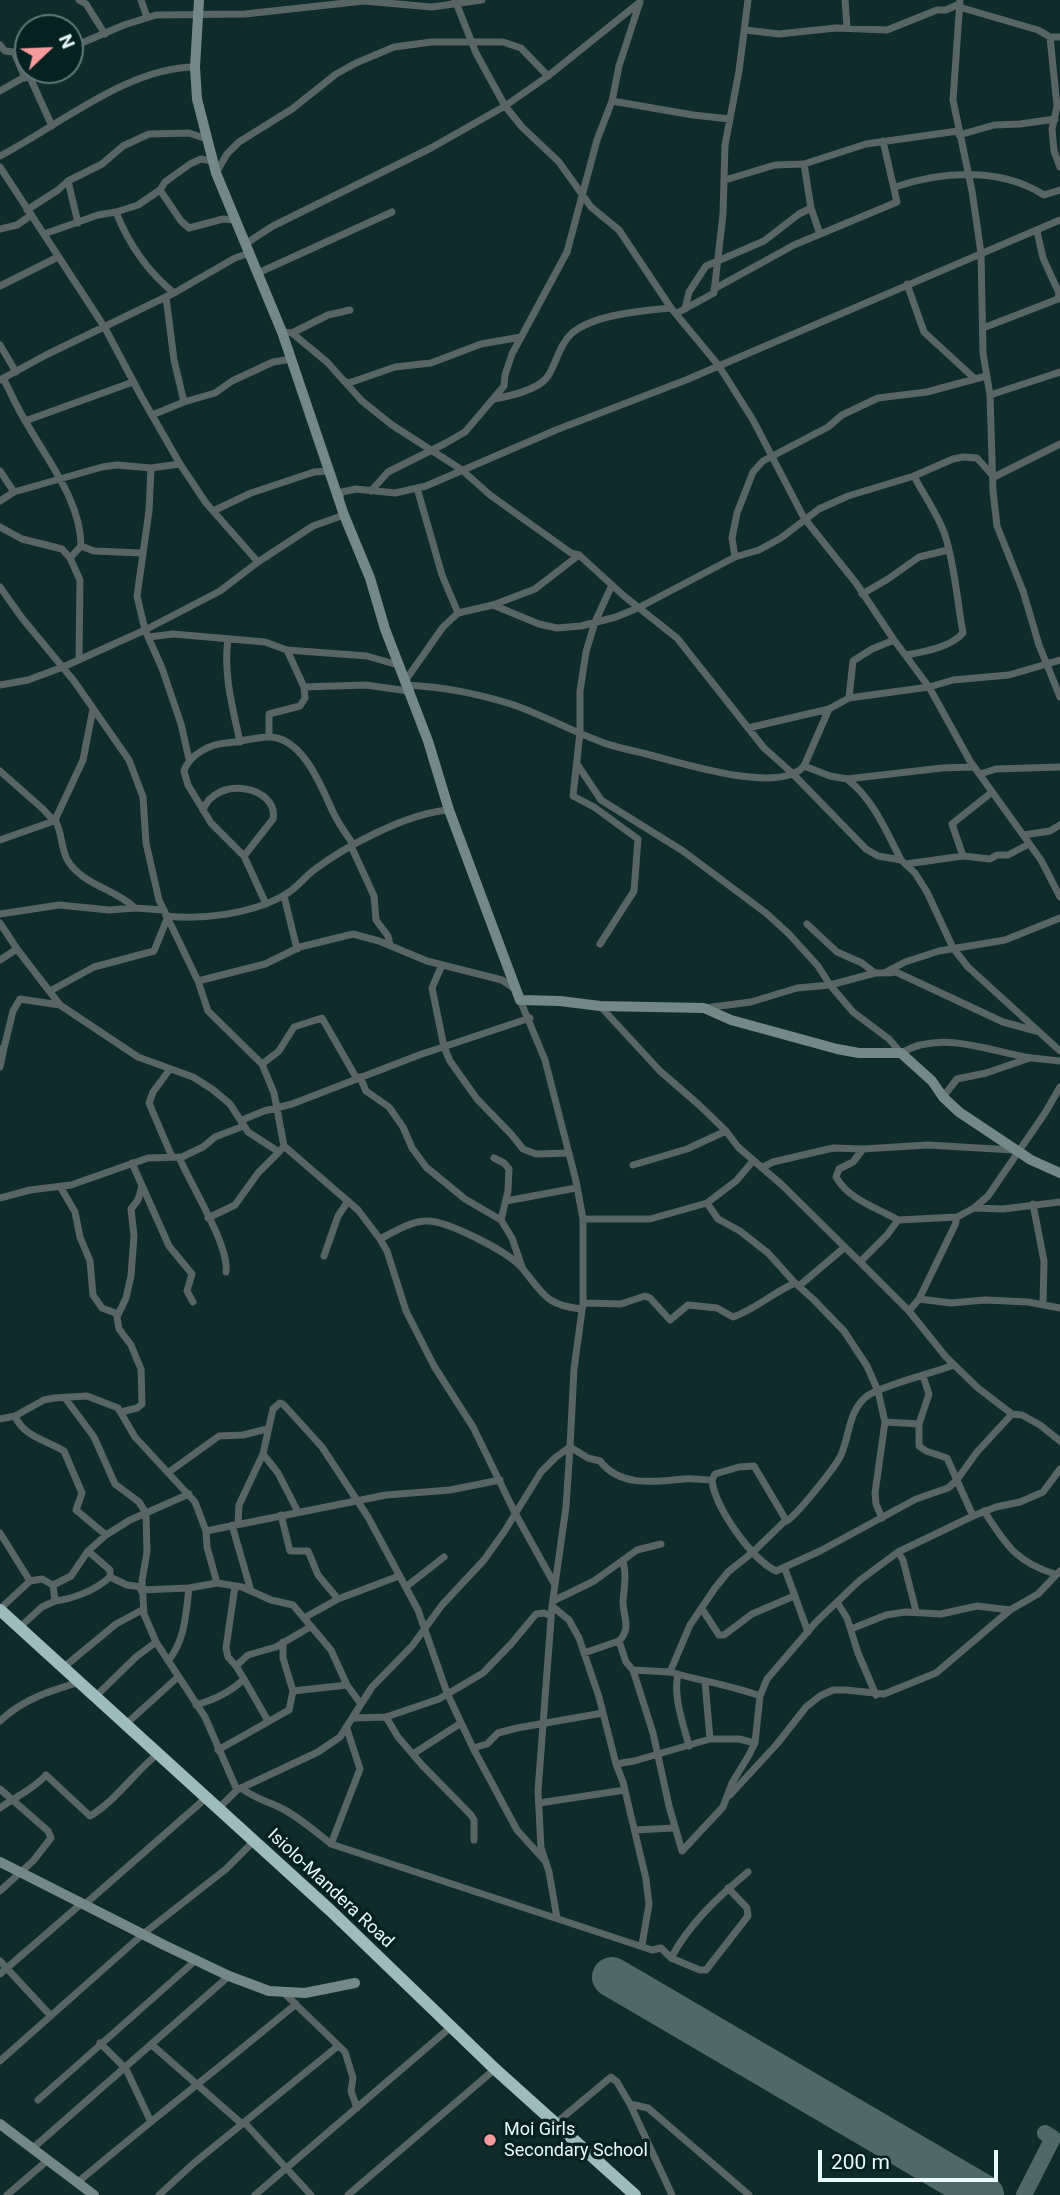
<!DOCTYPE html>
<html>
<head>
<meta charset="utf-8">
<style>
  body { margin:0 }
  #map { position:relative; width:1060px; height:2195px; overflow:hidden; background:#102b2b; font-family:Roboto,sans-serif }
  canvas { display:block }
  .north { position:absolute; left:14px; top:14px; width:70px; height:70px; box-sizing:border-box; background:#062122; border:2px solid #617778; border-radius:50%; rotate:67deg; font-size:19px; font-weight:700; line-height:28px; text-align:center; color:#e9f9f9 }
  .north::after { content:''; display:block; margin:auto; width:24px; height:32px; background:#f59b9d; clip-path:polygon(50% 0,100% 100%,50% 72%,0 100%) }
  .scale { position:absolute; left:818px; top:2150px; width:180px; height:32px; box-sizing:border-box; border:4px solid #e9f9f9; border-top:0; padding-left:9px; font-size:21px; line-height:24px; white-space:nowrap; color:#e9f9f9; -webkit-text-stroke:5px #062122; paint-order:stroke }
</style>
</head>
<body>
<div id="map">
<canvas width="1060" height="2195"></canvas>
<div class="north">N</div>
<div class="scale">200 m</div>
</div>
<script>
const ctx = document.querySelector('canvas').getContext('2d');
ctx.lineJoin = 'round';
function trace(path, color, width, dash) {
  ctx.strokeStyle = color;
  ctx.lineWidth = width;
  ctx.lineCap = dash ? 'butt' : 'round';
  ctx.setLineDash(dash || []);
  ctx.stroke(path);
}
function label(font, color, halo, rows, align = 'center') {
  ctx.font = font + ' Roboto,sans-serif';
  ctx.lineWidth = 7;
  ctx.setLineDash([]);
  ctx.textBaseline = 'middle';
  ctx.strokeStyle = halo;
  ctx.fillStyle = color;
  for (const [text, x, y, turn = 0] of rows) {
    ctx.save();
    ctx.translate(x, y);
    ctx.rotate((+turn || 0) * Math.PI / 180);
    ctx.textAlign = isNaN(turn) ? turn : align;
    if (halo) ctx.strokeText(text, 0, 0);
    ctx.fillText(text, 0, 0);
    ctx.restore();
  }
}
trace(new Path2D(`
  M1024 2195 1053 2138 1045 2133`), '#506868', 16);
trace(new Path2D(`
  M612 1977 984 2195`), '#506868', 40);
trace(new Path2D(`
  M79 0 86 4 105 34
  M141 0 147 17
  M455 0 476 53 505 106 522 127 559 162 591 207 619 230 671 308 719 366 753 420 804 518 856 583 894 640 929 687 970 761 1041 860 1060 897
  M845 0 847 27
  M960 0 953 100 972 191 981 253 983 353 990 395 993 491 997 526 1023 591 1039 645 1060 697
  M959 7 1038 30 1050 37H1060
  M745 30 779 34 836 28 887 30 937 10H946L959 4
  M1050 37 1057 106 1052 129 1054 151 1060 167
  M0 45 5 51 14 52 25 78
  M70 48 124 25 156 15 245 14 364 1 432 7 482 0
  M27 71 52 126
  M0 91 26 76
  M612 101 693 115 730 119
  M959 135 994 125 1020 124 1055 119
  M0 156C58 126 128 67 195 67
  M804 164 811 208 820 234
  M0 167 105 328 141 396 180 464 206 503 258 562
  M216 173 227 154 239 142 292 109 336 74 356 63 394 47 432 42H503L521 48 548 76
  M725 180 775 165 804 164 866 144 958 131
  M68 181 78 223
  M895 187C942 171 1000 167 1044 195L1060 190
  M160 190 181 221 189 228 223 219 234 220
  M27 210 58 190 68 181 102 164 123 146 149 134 189 133 207 139
  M116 212C129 245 147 271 174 293
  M0 229 17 225 30 216
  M44 234 98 215 116 212 138 205 160 190 165 182 190 164 201 159 213 161
  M245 244 273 226 431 148 505 106 548 76 640 2
  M258 273 392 212
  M907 284 924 332 974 378
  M0 286 58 257
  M714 289 794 245 897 202 883 141
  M166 297 174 360 184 402
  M685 309 689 292 706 266 764 241 799 214 811 208
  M677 313 714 293 723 214 725 145 739 71 748 0
  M983 328 1058 299 1059 293 1043 258 1037 231
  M282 332 292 333 327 362 362 401 392 425 462 470 490 495 571 553 579 555 624 596 677 638 764 748 791 772 866 849 878 856 901 860 915 873 927 892 953 948 968 967 1060 1051
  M292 333 328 315 350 310
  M0 345 16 372
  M3 378C11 393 17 408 26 422 47 460 81 501 81 546L70 558
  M0 380 46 355 174 293 235 258 250 253
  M344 381 349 383 395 367 431 363 481 344 521 337
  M990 395 1060 372
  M494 399C510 396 539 390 548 376 557 362 559 345 572 333 595 314 642 311 671 308
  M152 415 184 402 215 393 232 381 273 362 292 359
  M25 421 133 382
  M151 468 149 511 137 596 145 630 162 668 181 724 189 759
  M0 471 14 492
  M417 488 442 575 458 613
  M371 491 388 472 444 444 465 432 504 386 505 375 512 354 567 252 597 140 612 101 619 66 640 2
  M339 499 342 492 356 489 395 493 426 486 556 430 686 380 1060 220
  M0 501 14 492 102 467 117 465 151 468 180 464
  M213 511 251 493 314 472 329 471
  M0 527 22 539 62 549 70 558 80 580 79 660
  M81 546 94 551 141 553
  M735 557 732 538 737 513 753 472 763 461 828 427 842 415 878 398 927 392 986 376
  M0 587 22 618 74 681 129 760 143 797 146 843 159 900 198 981 208 1011 262 1064 274 1093 284 1146 358 1210 380 1239 387 1251 406 1311 434 1366 473 1427 515 1513 555 1585
  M862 594 888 579 919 557 948 550
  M493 605 539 624 557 628 581 626 616 617 638 608 735 557 759 550 781 538 819 509 848 496 914 476 953 459 963 457 977 458 994 477 1060 444
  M149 637 173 634 265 642 287 650 367 656 398 665
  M228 639C223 674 233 709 240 742
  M287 650 304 687 366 685 408 691
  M906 655C924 652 951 647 963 633 957 601 955 566 945 535 938 514 924 496 914 476
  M405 681 443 627 458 613 493 605 535 589 579 555
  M0 685 28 680 63 667 145 630 220 591 258 562 313 526 344 515
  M406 685C445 687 474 693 511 704 541 714 569 730 599 741 615 748 633 750 650 755 683 763 780 795 804 766L830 776 847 779 942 768 974 767
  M849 698 853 661 872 649 894 640
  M748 728 829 709 849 698 929 687 953 680 1009 675 1060 660
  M269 737V714L300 706 305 698 304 687
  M577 764 601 800 683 851 766 913 789 934 818 966 830 985 853 1012 889 1039 901 1053C942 1029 991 1052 1032 1058 1041 1059 1051 1060 1060 1061
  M804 766 829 709
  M0 771 43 809 54 821 55 820C63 833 60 848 68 861 83 885 115 889 135 908
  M980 774 996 769 1060 767
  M847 779C874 800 886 831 901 860
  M203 810C217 774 279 787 273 819L244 856
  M55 820 83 760 93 709
  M1024 835 1050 831 1060 825
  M0 840 54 821
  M351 846 374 896 376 920 388 936 390 945
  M963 856 952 824 992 792
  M906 864 963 856 990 859 997 855H1008L1029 844
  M284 896 297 949
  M266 904 244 856 211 823 188 785 184 771C189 755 210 744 226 743 240 742 256 737 269 737 303 737 322 788 333 812 338 823 346 834 353 844
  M0 914 59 905 109 910 135 908 163 910
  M166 916C202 920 249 914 281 897 297 889 301 880 314 870 347 845 408 813 449 810
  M0 923 17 949 60 1005 138 1057 193 1077 212 1089 230 1104 248 1132 279 1152 284 1146
  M807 924 837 952 862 963 875 973
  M600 944 634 891 638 839 594 807 573 796 580 732V691L586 652 595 622 612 585
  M0 960 17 949
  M442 965 432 988 444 1047 450 1061 477 1099 511 1134 523 1149 536 1154 569 1153
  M888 973 896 972 1003 1022 1036 1031
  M198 981 265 964 300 947 353 934 379 941 427 961 502 980 515 989
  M50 991 94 967 154 951 167 919
  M600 1006 660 1071 698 1104 726 1131 738 1147 782 1185 860 1262 909 1311 946 1357 978 1388 1012 1414 1022 1415 1040 1425 1060 1441
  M704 1008 751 1002 797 988 830 985 875 973H884L905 962 939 951 1005 940 1060 918
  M0 1049 4 1048 13 1011 20 999 60 1005
  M262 1064 279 1051 294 1027 322 1018 357 1079
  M0 1067 4 1048
  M170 1069 153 1092 149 1103 172 1157
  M360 1077 366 1091 389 1107 403 1127 412 1148 426 1167 465 1199 501 1220 512 1238 522 1267
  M943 1097 957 1079 986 1073 1030 1058
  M242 1120 264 1111 292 1104 419 1055 530 1018
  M863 1149 853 1162 839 1169 836 1177C850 1201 876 1207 898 1220
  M179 1157C190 1184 230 1246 226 1272
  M494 1158 504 1163 509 1169 508 1191 501 1220
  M132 1163 169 1246 192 1274 187 1291 193 1302
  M633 1165 687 1149 726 1131
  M763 1167 773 1162 833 1148 863 1149 928 1145 1013 1150
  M61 1188 75 1212 80 1237 90 1261 93 1295 102 1308 118 1314
  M0 1198 30 1190 71 1185 148 1158 182 1157 203 1147 215 1137 241 1127 242 1123
  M506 1201 576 1188
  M707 1203 718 1219 740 1231 768 1253 795 1283 813 1299 844 1331 867 1366 878 1391 885 1422 875 1493 876 1504 882 1518
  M1033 1204 1044 1261 1043 1305
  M974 1208 988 1196 1045 1113 1060 1087
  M208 1218 235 1205 258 1173 279 1152
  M583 1219H650L707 1203 736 1181 753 1161
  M380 1239C394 1232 409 1222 425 1221 445 1219 509 1252 522 1268 543 1293 545 1305 581 1309
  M324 1256 338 1216 348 1201
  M860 1262 887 1235 898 1220 957 1217 974 1208 1003 1209 1060 1202
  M799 1286 845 1247
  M919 1299 951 1303 985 1300 1028 1302 1060 1308
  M583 1303 621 1304 645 1296 650 1298 670 1320 688 1305 717 1308 733 1317C756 1309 772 1293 795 1283
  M909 1311 919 1299 955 1225 957 1217
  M65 1398 94 1437 115 1484 139 1502 146 1513 147 1552 142 1581 144 1614 156 1642 205 1717 237 1790
  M121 1412 137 1408 142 1404 141 1369 131 1345 119 1329 117 1317 126 1298 131 1276 134 1236 131 1209 138 1200 142 1186
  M15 1416C24 1437 46 1440 64 1451L82 1493 76 1510 106 1535
  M0 1419 15 1416 44 1400 54 1398 87 1396 118 1408 135 1437 195 1502 206 1531 207 1547 217 1583
  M885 1422 919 1424V1446L926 1451 947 1458 973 1516
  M919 1424 929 1394 923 1376
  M570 1447 588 1458 600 1461C620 1487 654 1482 683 1479 693 1478 703 1480 712 1480 714 1506 752 1560 776 1571L820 1551 916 1499 948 1488 956 1481 977 1452 1012 1414
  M263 1454 278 1473 298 1512
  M169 1472 219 1436 243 1435 267 1429
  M712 1480 715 1474 739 1467 754 1466 786 1520
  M984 1511C1006 1544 1015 1562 1055 1574
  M281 1515 290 1551H308L318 1575 338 1599
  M238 1524 239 1505 263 1454 273 1409 280 1403 283 1404 322 1447 368 1517 418 1610 447 1693 473 1748 517 1830 546 1862
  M232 1525 251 1591
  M206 1531 386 1495 450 1490 500 1480
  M0 1533 30 1581
  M88 1551 110 1570V1577L127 1585 142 1587
  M898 1552 903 1560 916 1611
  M785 1569 808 1632
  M235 1586 226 1648 228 1657 236 1666
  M407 1586 444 1557
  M141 1590 189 1588 217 1583 242 1587 271 1600 293 1605 331 1650 347 1685 361 1704
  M55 1601C73 1599 96 1590 110 1577
  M553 1601 594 1581 637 1550 661 1544
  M837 1602 847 1618 858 1653 876 1695
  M552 1606 569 1620 579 1638 599 1697 616 1764 623 1782 646 1879 649 1904 642 1945
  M0 1609 30 1581 42 1579 53 1585
  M702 1609 719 1635H724L752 1614 794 1596
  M304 1618 338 1599 399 1576
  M20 1627 42 1607 55 1601 53 1585 71 1576 88 1551 106 1535 130 1520 189 1494
  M851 1629 886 1615 905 1612 941 1614 977 1606 1010 1610
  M619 1641C632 1628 623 1617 623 1602 624 1587 627 1576 623 1561
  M584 1653 619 1641 626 1662 633 1670 670 1672 690 1625 715 1588 728 1572 753 1552 786 1520 787 1521C798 1513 835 1468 841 1455 850 1435 848 1411 867 1396 883 1385 933 1373 954 1365
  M168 1661C185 1641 186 1613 189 1588
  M64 1667 116 1624 142 1610
  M633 1670 653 1733 669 1806 682 1851 723 1807 732 1783 749 1755 755 1743 760 1696 767 1679 816 1622 859 1581 898 1552 973 1516 996 1507 1020 1502 1043 1492 1060 1469
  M670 1672C700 1681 731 1685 760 1696
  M678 1674C673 1697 683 1723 689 1746
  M244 1679 268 1721
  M705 1682 710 1739
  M293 1691 347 1685
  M96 1696 136 1657 156 1642
  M196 1705C213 1700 232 1691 244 1679L236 1666 248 1655 276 1647 310 1627
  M386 1717 398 1737 422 1765 471 1815 474 1820V1840
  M354 1718 386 1717 439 1699 483 1673 511 1644 536 1614 544 1613 551 1616
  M0 1721C23 1699 50 1691 80 1682
  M126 1724 178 1677
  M473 1748 487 1744 498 1733 517 1728 603 1713
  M218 1750 289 1710 293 1691 283 1658V1642
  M413 1754 461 1723
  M616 1764 634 1761 710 1739H739L755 1743
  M241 1788C254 1798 266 1801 281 1808 299 1817 315 1831 331 1844L652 1950 661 1948 671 1958C689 1924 719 1896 748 1872
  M0 1789 48 1831 51 1838 33 1861 0 1891
  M730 1795 777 1744 806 1707 820 1696 833 1690H846L884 1694 936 1673 1010 1610 1038 1594 1060 1571
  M539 1803 625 1790
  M0 1808C15 1797 34 1789 46 1775L90 1816C117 1800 134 1772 159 1753
  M218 1809 237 1790 318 1752 340 1737 372 1687 412 1646 442 1605 484 1560 504 1532 541 1472 556 1457 570 1447 574 1369 583 1303V1219L576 1181 545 1060 520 1000
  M635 1830 674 1828
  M331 1844 360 1769 347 1729
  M84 1905 206 1798
  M557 1918 549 1872 541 1848 538 1791 552 1606 566 1507 570 1447
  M671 1958 700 1970H706L748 1916 747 1908 728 1888
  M0 1961 51 2016
  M0 1974 82 1903
  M284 1993 345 2052 353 2078 351 2091 357 2108
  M100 2043 126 2069 150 2120
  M152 2045 242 2124
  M0 2061 143 1934 226 1869 254 1841
  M38 2100 196 1960
  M630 2104 648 2108 749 2195
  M244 2122 311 2195
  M556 2123 611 2077 617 2082 630 2104 672 2195
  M33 2148 229 1976
  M77 2183C149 2122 224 2064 296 2004
  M7 2195 48 2160
  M159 2195 194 2163 338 2046
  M255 2195 452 2026
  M348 2195 495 2069`), '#596465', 7);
trace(new Path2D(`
  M199 0 195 67 197 99 216 173 282 332 344 515 370 578 385 629 428 741 449 810 520 1000 560 1001 600 1006 704 1008 731 1020 837 1049 859 1053H901L932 1081 943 1097 959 1112 1031 1160 1060 1173
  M0 1862 164 1945 229 1976 269 1991 305 1993 355 1983
  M0 2124 94 2195`), '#758888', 10);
trace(new Path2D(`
  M0 1610 331 1911 495 2069 635 2195`), '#9ebcbd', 12);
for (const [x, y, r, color] of [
  [490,2140,7,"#f59b9d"]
]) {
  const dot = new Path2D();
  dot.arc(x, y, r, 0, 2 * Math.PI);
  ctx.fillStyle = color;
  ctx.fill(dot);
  trace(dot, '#062122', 2.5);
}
label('18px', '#e9f9f9', '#062122', [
  ["Isiolo-Mandera Road",330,1889,43]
]);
label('18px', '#e9f9f9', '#062122', [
  ["Moi Girls",504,2130],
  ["Secondary School",504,2151]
], 'left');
</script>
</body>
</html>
